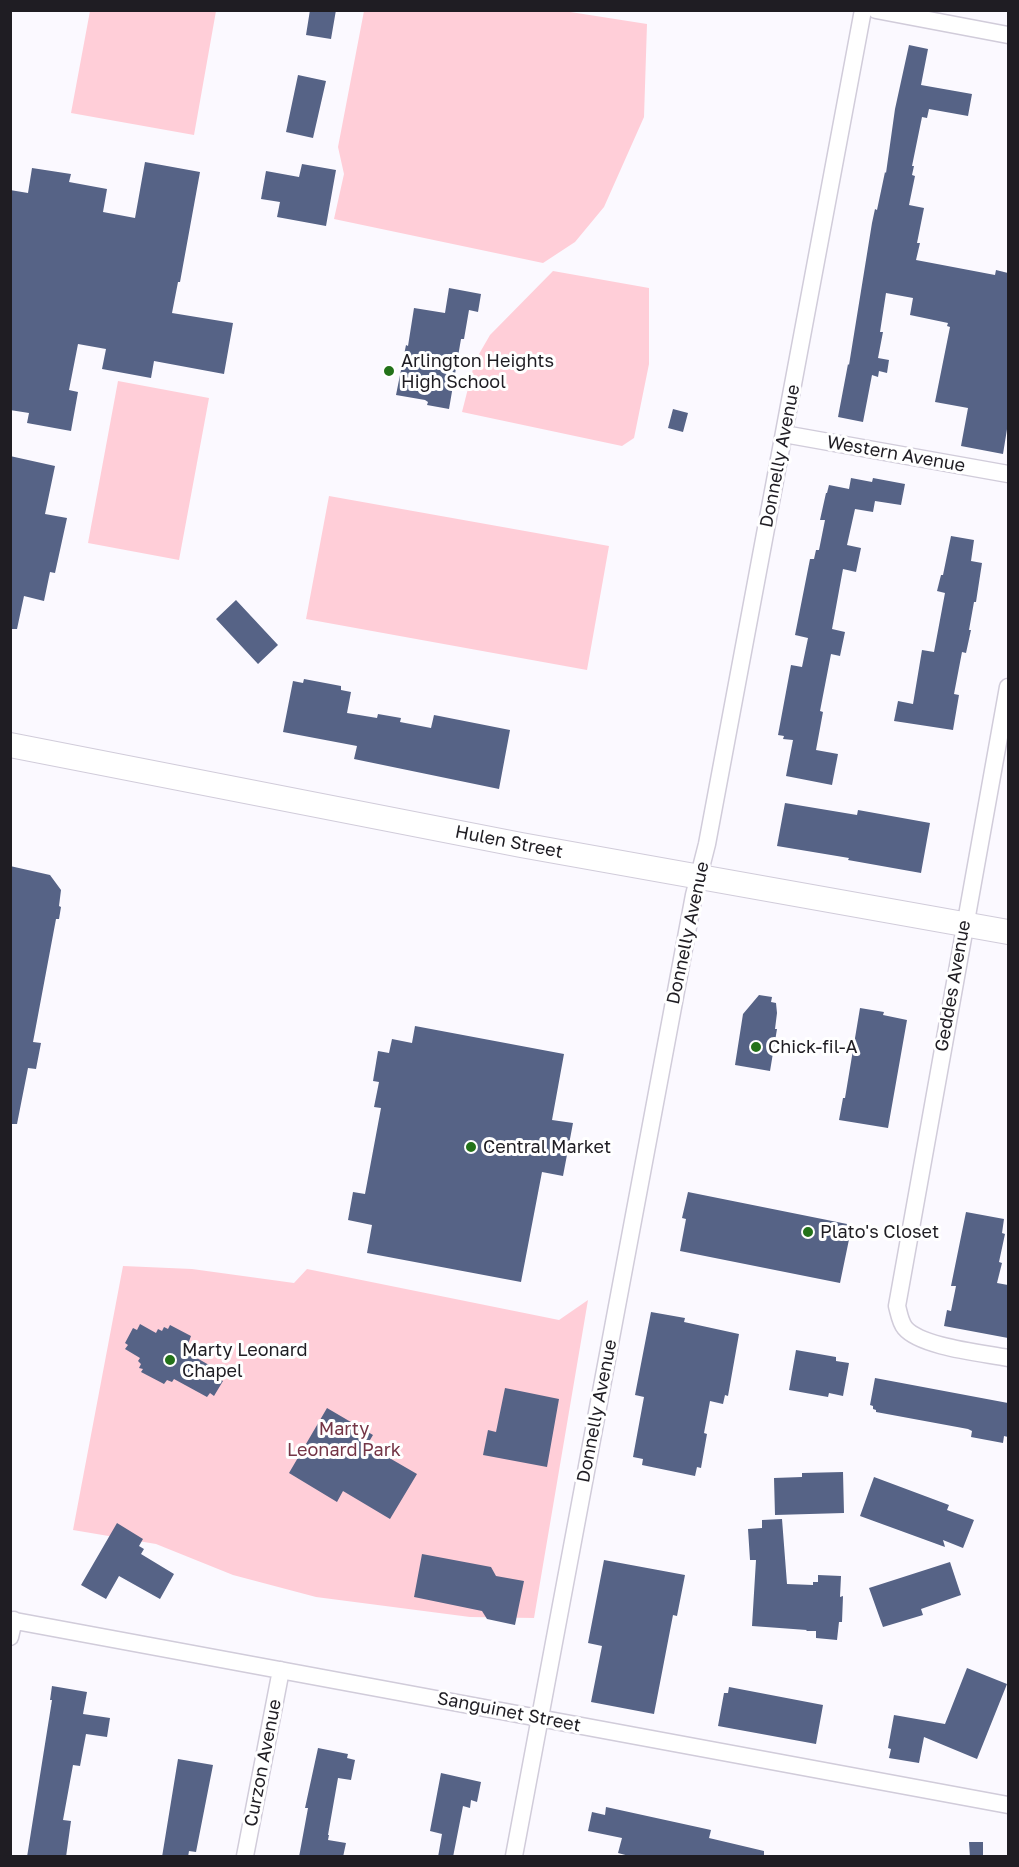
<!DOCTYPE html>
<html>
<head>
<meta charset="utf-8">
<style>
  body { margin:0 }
  #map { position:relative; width:1019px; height:1867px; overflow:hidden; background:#fbf9ff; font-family:"Golos Text",sans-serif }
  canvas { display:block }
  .frame { position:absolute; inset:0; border:12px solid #1f1d23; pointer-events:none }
</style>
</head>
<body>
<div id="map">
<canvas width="1019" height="1867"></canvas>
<div class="frame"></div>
</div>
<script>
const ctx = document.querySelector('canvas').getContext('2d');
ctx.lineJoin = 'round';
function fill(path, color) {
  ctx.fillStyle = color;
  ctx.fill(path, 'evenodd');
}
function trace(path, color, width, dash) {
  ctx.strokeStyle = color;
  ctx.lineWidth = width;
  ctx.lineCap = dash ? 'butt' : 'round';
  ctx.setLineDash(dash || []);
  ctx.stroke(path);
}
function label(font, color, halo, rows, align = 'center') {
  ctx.font = font + ' "Golos Text",sans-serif';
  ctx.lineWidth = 6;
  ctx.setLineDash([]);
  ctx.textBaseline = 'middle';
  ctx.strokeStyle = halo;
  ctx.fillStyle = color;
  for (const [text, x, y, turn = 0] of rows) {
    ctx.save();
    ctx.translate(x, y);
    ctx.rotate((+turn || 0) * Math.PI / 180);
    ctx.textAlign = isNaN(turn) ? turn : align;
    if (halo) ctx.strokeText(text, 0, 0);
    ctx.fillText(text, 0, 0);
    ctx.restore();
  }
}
fill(new Path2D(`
  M90 11H216L194 135 71 113Z
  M364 11H564L647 24 644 117 604 207 575 242 543 263 334 219 344 174 338 147Z
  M553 271 649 288V364L634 438 622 446 462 412 475 361 490 335Z
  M118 381 209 398 179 560 88 543Z
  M329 496 609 546 587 670 306 619Z
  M123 1266 192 1269 294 1283 307 1269 559 1320 588 1300 534 1618 470 1617 316 1597 233 1575 156 1544 73 1530Z`), '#ffced8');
fill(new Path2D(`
  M310 10H336L331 39 306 35Z
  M909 45 928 49 921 85 972 94 968 116 929 109 927 118 922 117 912 166H914L912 175 915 176 909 205 924 208 917 243H920L916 260 995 275 996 270 1008 273V423L1003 454 961 446 968 408 935 402 950 327 947 326 948 323 910 315 913 298 886 293 880 332H883L878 358 889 360 887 373 879 371 878 377 872 375 863 422 838 417 848 364 849 365 872 223 875 209 877 210 885 172 886 173 895 109Z
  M298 75 326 81 313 138 286 132Z
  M145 162 200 172 180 282H178L172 313 233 323 224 374 154 361 151 378 102 369 106 349 78 344 69 390 78 392 71 431 27 423 29 413 10 410V190L28 193 32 168 71 174 69 182 107 189 103 212 135 218Z
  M302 164 336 170 326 226 277 217 280 202 261 199 266 171 299 177Z
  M449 288 481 294 478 312 469 310 464 339H461L449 409 427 405 428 402 425 400 396 395 406 345 408 346 414 308 445 313Z
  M673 409 688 413 683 432 668 428Z
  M10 456 55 466 45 514 67 518 55 573 50 572 44 601 24 596 17 629H10Z
  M851 478 872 482 873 478 905 484 901 505 875 501 873 512 855 509 847 545 861 548 856 572 843 569 832 629 845 632 840 656 831 654 820 711 823 712 816 750 838 754 832 785 786 776 793 740 783 739 784 736 778 735 791 665 802 667 808 638 795 635 810 559H814L816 550H819L825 520H820L826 493H827L829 485 849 489Z
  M951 536 974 540 971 561 982 563 976 602H974L969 630H971L966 653 962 652 954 694 959 695 953 730 894 721 898 701 913 704 922 650 934 652 945 593 937 591 941 575H943Z
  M236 600 278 645 258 664 216 619Z
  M304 679 341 686V690L351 692 347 713 377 718 378 714 401 718 400 722 431 728 434 715 510 730 499 789 354 759 357 746 283 732 293 681 303 683Z
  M785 803 857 815 858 810 930 823 921 873 848 860 849 858 777 846Z
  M10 866 50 875 61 890 59 906 61 907 59 919H56L33 1042 41 1043 36 1069 28 1068 17 1124H10Z
  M759 995 772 997 771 1002 776 1003 777 1013 775 1029H777L770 1071 735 1065 743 1014Z
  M860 1008 884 1012 883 1015 907 1020 888 1128 839 1120 843 1098H845Z
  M415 1026 564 1054 552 1120 573 1123 563 1176 542 1172 521 1282 367 1253 372 1225 348 1220 353 1192 365 1194 381 1108 374 1107 379 1082 373 1081 378 1051 389 1053 392 1039 412 1043Z
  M688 1192 852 1225 840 1283 680 1251 686 1219 682 1218Z
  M966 1212 1004 1219 1002 1233 1005 1234 999 1262 1002 1263 997 1283 1008 1285V1338L944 1326 947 1310 951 1311 956 1286H951Z
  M651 1312 685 1318 684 1322 739 1334 728 1396 725 1395 723 1404 710 1401 704 1433 707 1434 701 1468 697 1467 695 1476 642 1465 643 1459 633 1457 644 1397 635 1395Z
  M140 1324 156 1333 158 1329 162 1331 164 1327 168 1329 170 1325 191 1336 187 1347 192 1349 190 1354 221 1372 218 1379 223 1381 214 1396 210 1393 207 1397 174 1379 172 1382 167 1380 164 1384 141 1372 143 1369 139 1368 141 1364 138 1361 140 1358 125 1349 128 1345 125 1343 133 1328 137 1330Z
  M796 1350 836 1357V1361L849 1363 843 1396 829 1393 828 1397 789 1390Z
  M875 1378 1008 1403V1437L1004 1436 1003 1443 971 1437 972 1431 968 1429 876 1412V1410L873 1409V1406L870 1405Z
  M505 1388 559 1399 547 1467 483 1455 488 1430 496 1432Z
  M327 1408 373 1435 367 1445 417 1474 390 1519 343 1491 337 1502 289 1473Z
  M843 1472 844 1513 775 1515 774 1478 802 1477V1473Z
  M874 1477 949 1505 947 1510 974 1520 963 1548 943 1540 945 1547 860 1516Z
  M782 1519 787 1584 813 1585V1582H818V1575L841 1576 840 1597 843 1596 842 1622H839L837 1640 816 1638V1631H806L807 1630 752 1626 756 1560H750L748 1529 762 1528V1520Z
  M117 1523 143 1539 139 1546 144 1549 141 1554 174 1574 160 1599 119 1576 106 1599 81 1585Z
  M422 1554 491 1567 496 1576 524 1581 515 1625 487 1619 482 1611 414 1597Z
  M604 1560 685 1575 677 1616 673 1615 654 1714 591 1702 602 1646 588 1643Z
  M950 1562 961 1595 921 1609 923 1615 883 1627 869 1588Z
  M967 1668 1007 1684 977 1759 924 1737 919 1763 889 1758 891 1749 888 1748 894 1715 945 1724Z
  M52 1686 87 1692 83 1714 110 1718 107 1737 86 1734 80 1766 73 1765 63 1820 71 1821 66 1857H27L52 1700H50Z
  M729 1687 823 1705 816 1744 718 1726 724 1693H728Z
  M318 1748 348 1754 347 1758 355 1760 351 1780 338 1778 328 1835H329L328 1840 346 1843 343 1857H299L308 1808H305Z
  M178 1759 213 1765 196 1852 189 1851 188 1857H162Z
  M441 1773 481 1782 477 1802 471 1800 470 1808 463 1806 453 1857H438L442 1834 430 1831Z
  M606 1807 711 1830 709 1838 764 1851V1857H633L618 1853 622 1838 588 1831 592 1812 605 1815Z
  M969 1842H983V1857H970Z`), '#566386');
const minor = new Path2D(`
  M876 10 1008 35
  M784 434 1008 474
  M1008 687 897 1306C899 1313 900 1322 905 1328 921 1347 983 1353 1008 1358
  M10 1620 1008 1805
  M10 1637 14 1620
  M245 1856 281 1670
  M514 1856 694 895 707 844 863 10`);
const secondary = new Path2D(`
  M10 745 521 845 1008 932`);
trace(minor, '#d1ccda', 19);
trace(secondary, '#d1ccda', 26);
trace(minor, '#fff', 16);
trace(secondary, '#fff', 24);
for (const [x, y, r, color] of [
  [389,371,6,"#237219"],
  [756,1047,6,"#237219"],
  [471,1147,6,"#237219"],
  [808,1232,6,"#237219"],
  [170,1360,6,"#237219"]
]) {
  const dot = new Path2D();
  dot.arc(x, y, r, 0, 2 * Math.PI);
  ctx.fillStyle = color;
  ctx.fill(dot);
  trace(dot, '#fff', 2);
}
label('18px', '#1f1d23', '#fff', [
  ["Arlington Heights",401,361],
  ["High School",401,382],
  ["Chick-fil-A",768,1047],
  ["Central Market",483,1147],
  ["Plato's Closet",820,1232],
  ["Marty Leonard",182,1350],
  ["Chapel",182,1371]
], 'left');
label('18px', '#1f1d23', '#fff', [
  ["Western Avenue",896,454,10],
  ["Donnelly Avenue",780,456,-79],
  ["Hulen Street",509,842,11],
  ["Donnelly Avenue",688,933,-78],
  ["Geddes Avenue",953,986,-80],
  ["Donnelly Avenue",597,1411,-79],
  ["Sanguinet Street",509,1712,11],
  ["Curzon Avenue",263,1763,-79]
]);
label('18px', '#743546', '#fff', [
  ["Marty",344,1429],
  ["Leonard Park",344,1450]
]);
</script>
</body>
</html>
